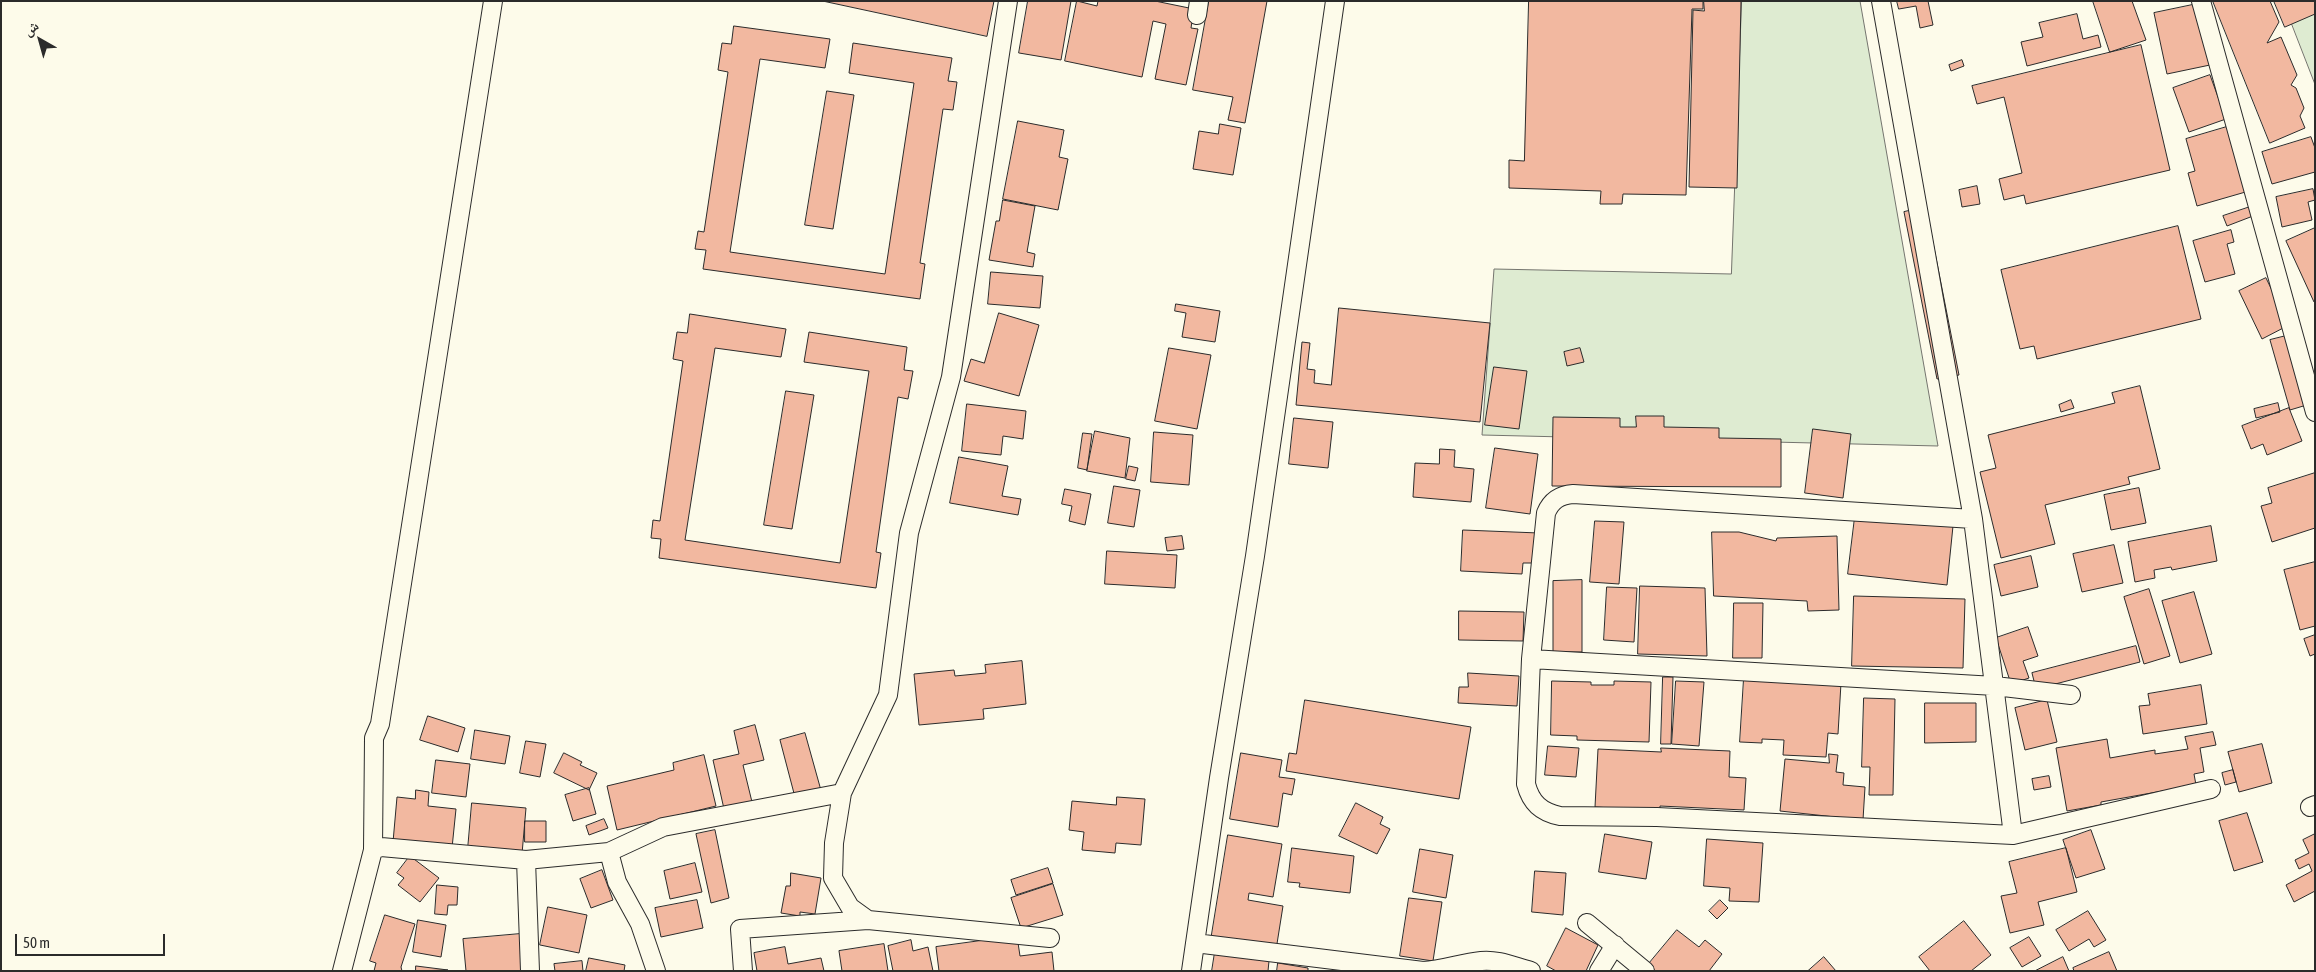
<!DOCTYPE html>
<html>
<head>
<meta charset="utf-8">
<style>
  body { margin:0 }
  #map { position:relative; width:2316px; height:972px; overflow:hidden; background:#fdfbea; font-family:"Asap Condensed","Noto Naskh Arabic",sans-serif }
  canvas { display:block }
  .frame { position:absolute; inset:0; border:2px solid #2b2b2b; pointer-events:none }
  .north { position:absolute; left:15px; top:15px; width:50px; height:50px; -webkit-text-stroke:4px #fdfbea; paint-order:stroke; rotate:322deg; font-size:14px; font-weight:700; line-height:20px; text-align:center; color:#2b2b2b }
  .north::after { content:''; display:block; margin:auto; width:18px; height:22px; background:#2b2b2b; clip-path:polygon(50% 0,100% 100%,50% 72%,0 100%) }
  .scale { position:absolute; left:15px; top:934px; width:150px; height:22px; box-sizing:border-box; border:2px solid #2b2b2b; border-top:0; padding-left:6px; font-size:15px; line-height:18px; white-space:nowrap; color:#2b2b2b; -webkit-text-stroke:4px #fdfbea; paint-order:stroke }
</style>
</head>
<body>
<div id="map">
<canvas width="2316" height="972"></canvas>
<div class="frame"></div>
<div class="north">ش</div>
<div class="scale">50 m</div>
</div>
<script>
const ctx = document.querySelector('canvas').getContext('2d');
ctx.lineJoin = 'round';
function fill(path, color) {
  ctx.fillStyle = color;
  ctx.fill(path, 'evenodd');
}
function trace(path, color, width, dash) {
  ctx.strokeStyle = color;
  ctx.lineWidth = width;
  ctx.lineCap = dash ? 'butt' : 'round';
  ctx.setLineDash(dash || []);
  ctx.stroke(path);
}
const green = new Path2D(`
  M1742 1H1860L1938 446 1482 435 1494 269 1731 274Z
  M2283 1H2315V84Z`);
fill(green, '#deebd1');
trace(green, '#74746e', 1);
const building = new Path2D(`
  M823 1H994L987 36Z
  M1028 1H1071L1061 60 1019 53Z
  M1077 1 1097 6 1098 1H1155L1194 9 1191 28 1198 29 1186 85 1155 79 1166 24 1153 21 1142 77 1065 61Z
  M1209 1H1267L1245 123 1228 120 1233 97 1193 90Z
  M1529 1H1703V9H1692L1686 195 1623 194 1622 204H1600L1601 191 1509 188V160L1524 161Z
  M1704 1H1741L1737 188 1689 187 1693 10 1704 11Z
  M1897 1H1928L1933 25 1920 28 1916 6 1899 9Z
  M2093 1H2132L2146 40 2110 52Z
  M2213 1H2270L2279 22 2267 43 2281 37 2297 75 2291 85 2296 88 2304 108 2300 116 2305 128 2270 143Z
  M2274 1H2315V14L2285 27Z
  M2197 4 2210 65 2167 74 2154 13Z
  M2077 14 2083 39 2098 35 2101 47 2027 66 2021 42 2043 37 2039 23Z
  M734 26 830 39 825 68 760 59 730 252 885 274 914 83 849 73 853 43 952 58 948 81 957 82 953 110 943 109 920 263 925 264 920 299 703 269 706 250 695 249 698 231 704 232 728 72 718 70 722 43 731 44Z
  M2141 45 2170 170 2026 204 2024 195 2004 200 1999 179 2022 173 2004 97 1977 104 1972 86Z
  M1962 60 1964 66 1951 71 1949 65Z
  M2210 75 2226 119 2189 132 2173 88Z
  M827 91 854 95 833 229 805 225Z
  M1018 121 1064 130 1059 157 1068 159 1058 210 1003 199Z
  M1220 124 1241 128 1233 175 1193 169 1199 131 1218 134Z
  M2230 126 2249 191 2197 206 2188 173 2195 171 2186 139Z
  M2311 137 2315 148V172L2272 184 2262 152Z
  M1977 186 1980 204 1962 207 1959 190Z
  M2313 189 2315 200 2308 202 2312 220 2282 227 2276 197Z
  M1003 200 1035 206 1027 252 1035 254 1033 267 989 260 996 221H999Z
  M1926 207 1959 375 1937 379 1904 212Z
  M2250 207 2253 216 2227 226 2223 216Z
  M2178 226 2201 319 2037 359 2034 346 2020 349 2001 270Z
  M2315 228V302H2314L2286 241Z
  M2231 230 2234 242 2227 244 2235 274 2205 282 2193 241Z
  M991 272 1043 276 1040 308 988 304Z
  M2266 278 2289 325 2262 339 2239 291Z
  M1176 304 1220 311 1215 342 1182 337 1186 313 1175 311Z
  M1339 308 1490 323 1480 422 1296 405 1302 342 1310 343 1307 369 1315 370 1314 383 1331 385Z
  M999 313 1039 325 1019 396 964 381 971 359 984 363Z
  M690 314 786 329 781 357 715 348 685 540 840 563 869 371 804 362 809 332 907 347 904 370 913 371 908 399 898 397 876 552 881 553 876 588 659 558 661 539 651 538 653 520 660 521 683 361 673 359 677 332 687 333Z
  M2290 335 2310 404 2290 410 2270 340Z
  M1169 348 1211 355 1197 429 1155 421Z
  M1580 348 1584 362 1567 366 1564 352Z
  M1494 367 1527 371 1519 429 1485 425Z
  M2140 386 2160 469 2128 477 2130 484 2045 505 2055 544 2001 558 1980 472 1996 468 1988 435 2115 403 2112 393Z
  M786 391 814 395 792 529 764 525Z
  M2071 400 2074 408 2061 412 2059 405Z
  M2278 403 2280 412 2256 418 2254 409Z
  M967 404 1026 411 1023 439 1003 436 1001 455 962 451Z
  M2289 408 2302 441 2267 455 2263 444 2251 449 2242 426Z
  M1636 416H1664V427L1719 428V438L1781 439V487L1552 486 1553 417 1620 418V427H1636Z
  M1294 418 1333 422 1328 468 1289 464Z
  M1813 429 1851 434 1843 498 1805 493Z
  M1095 431 1130 438 1125 478 1087 471Z
  M1154 432 1193 435 1189 485 1151 482Z
  M1083 433 1092 434 1087 470 1078 468Z
  M1495 448 1538 454 1530 514 1486 508Z
  M1440 449 1455 450 1454 467 1474 469 1471 502 1413 497 1415 463 1439 464Z
  M959 457 1008 466 1002 496 1021 499 1018 515 950 503Z
  M1129 466 1138 468 1135 481 1126 479Z
  M2315 473V528L2272 542 2261 506 2272 503 2268 488Z
  M1114 486 1140 490 1134 527 1108 523Z
  M2139 488 2146 523 2111 530 2104 495Z
  M1065 489 1091 494 1085 525 1069 521 1072 506 1062 504Z
  M1855 517 1953 526 1947 585 1848 574Z
  M1595 521 1624 522 1619 584 1590 582Z
  M2211 526 2217 561 2172 570 2171 567 2154 570 2155 578 2135 582 2128 542Z
  M1463 530 1539 533 1537 563H1523L1522 574 1461 571Z
  M1712 532H1739L1776 541 1777 538 1837 536 1839 610 1808 611 1807 601 1714 596Z
  M1182 536 1184 549 1167 551 1165 538Z
  M2114 545 2123 583 2082 592 2073 554Z
  M1107 551 1177 555 1175 588 1105 584Z
  M2031 556 2038 587 2001 596 1994 565Z
  M2315 562V626L2300 630 2284 570Z
  M1582 580V652H1553V581Z
  M1640 586 1705 588 1707 656 1638 654Z
  M1607 587 1637 588 1634 642 1604 640Z
  M2149 589 2170 656 2144 664 2124 597Z
  M2194 592 2212 654 2180 663 2162 601Z
  M1854 596 1965 599 1963 668 1852 666Z
  M1734 603H1763L1762 658H1733Z
  M1459 611 1524 612 1523 641 1459 640Z
  M2028 627 2038 656 2023 661 2029 678 2011 684 1996 638Z
  M2315 635V654L2310 656 2304 639Z
  M2136 646 2140 662 2036 689 2032 673Z
  M1022 661 1026 704 983 709 984 719 919 725 914 674 954 670 955 676 986 673 985 665Z
  M1468 673 1519 676 1517 706 1458 703 1459 687H1468Z
  M1663 677H1673L1671 744H1661Z
  M1744 678 1841 683 1838 734 1828 733 1826 757 1783 755 1784 740 1762 739V743L1740 742Z
  M1552 681 1591 682V685H1614V681L1651 682 1649 742 1577 740V736L1551 735Z
  M1676 681 1704 682 1699 746 1672 744Z
  M2201 685 2207 724 2143 734 2139 706 2150 705 2148 694Z
  M1864 698 1895 699 1893 795H1869L1870 767H1862Z
  M1305 700 1471 727 1459 799 1286 771 1289 753 1296 754Z
  M2047 700 2057 742 2025 750 2015 708Z
  M1925 703H1976V742L1925 743Z
  M428 716 465 728 458 752 420 740Z
  M755 725 764 760 743 765 752 802 724 809 713 760 739 754 734 731Z
  M475 730 510 736 505 764 471 759Z
  M2213 732 2216 745 2200 748 2204 772 2194 774 2196 785 2101 802V805L2067 811 2056 748 2107 739 2110 758 2155 750V754L2188 749 2185 737Z
  M805 733 822 794 796 801 780 740Z
  M526 741 546 744 540 777 520 773Z
  M2262 744 2272 783 2239 792 2228 752Z
  M1548 746 1579 748 1576 777 1545 775Z
  M1661 748 1730 751 1729 777 1746 778 1744 810 1660 806V811L1595 807 1598 749 1661 752Z
  M564 753 582 762 580 765 597 773 589 790 554 773Z
  M1241 753 1282 760 1279 777 1295 779 1292 795 1283 793 1278 827 1230 819Z
  M1829 754 1838 755 1836 772 1844 773 1843 785 1865 787 1863 820 1780 811 1785 759 1829 763Z
  M704 755 716 806 617 830 607 786 674 770 673 763Z
  M436 760 470 764 466 797 432 793Z
  M2233 770 2236 782 2225 785 2222 773Z
  M2049 776 2051 787 2034 790 2032 779Z
  M589 788 596 814 573 821 565 795Z
  M416 790 429 792 428 806 456 809 452 848 393 842 397 797 415 799Z
  M1117 797 1145 799 1141 845 1116 843 1115 853 1082 850 1084 832 1069 830 1072 801 1116 805Z
  M472 803 526 808 522 854 468 849Z
  M1356 803 1383 817 1380 824 1390 829 1377 854 1339 836Z
  M2247 813 2263 862 2234 871 2219 821Z
  M604 819 608 828 589 835 586 826Z
  M525 821H546V842H525Z
  M715 830 729 898 711 903 696 834Z
  M2091 830 2105 869 2076 878 2063 840Z
  M1605 834 1652 842 1646 879 1599 872Z
  M2315 834V891L2294 902 2286 885 2312 871 2309 864 2299 869 2295 860 2309 853 2303 840Z
  M1228 835 1282 844 1273 897 1249 893 1248 900 1283 906 1276 950 1211 940Z
  M1707 839 1763 843 1759 902 1729 901 1730 888 1704 886Z
  M1292 848 1354 856 1350 893 1299 887 1300 883 1288 882Z
  M2066 848 2077 892 2038 902 2044 925 2010 933 2001 896 2017 893 2009 862Z
  M1420 849 1453 855 1446 898 1413 892Z
  M410 856 439 878 420 902 398 885 404 878 397 873Z
  M695 863 702 892 670 899 664 871Z
  M1048 868 1053 883 1016 895 1011 880Z
  M602 870 613 900 591 908 580 879Z
  M1535 871 1566 873 1563 915 1532 912Z
  M791 873 821 878 815 914 800 912V916L781 913 786 886H790Z
  M1053 884 1063 915 1021 928 1011 898Z
  M437 885 458 887 457 905H448L447 915 435 914Z
  M1409 898 1442 902 1433 961 1400 956Z
  M697 900 703 928 661 937 655 908Z
  M1720 900 1728 908 1717 919 1709 911Z
  M548 907 587 915 579 953 540 945Z
  M2088 911 2106 940 2094 947 2089 939 2069 951 2056 930Z
  M385 915 415 924 401 967 402 971H374L376 963 370 961Z
  M418 920 446 925 441 957 413 952Z
  M1964 921 1991 955 1971 971H1930L1919 957Z
  M1566 928 1598 945 1586 971H1556L1547 966Z
  M1677 930 1699 947 1705 940 1722 954 1709 971H1653L1647 966Z
  M520 934 523 971H466L463 939Z
  M1017 936 1020 956 1052 952 1054 971H939L936 947Z
  M2029 937 2041 956 2022 967 2010 948Z
  M911 940 913 951 928 947 933 971H893L888 946Z
  M884 944 888 971H842L839 951Z
  M785 947 788 964 821 958 824 971H757L754 953Z
  M1215 952 1269 961 1268 971H1212Z
  M2109 952 2117 971H2074L2073 968Z
  M1824 957 1836 971H1808Z
  M2063 957 2069 971H2035Z
  M589 958 625 965 624 971H586Z
  M582 961 583 971H555L554 964Z
  M1278 963 1308 968V971H1277Z
  M416 966 448 970 416 971Z`);
fill(building, '#f2b8a0');
trace(building, '#2b2b2b', 1);
const street = new Path2D(`
  M1008 1 951 377 909 533 888 695 842 793 834 843 833 878 850 907 868 920 1050 938
  M1881 1 1973 519 2013 835
  M2201 1 2315 412
  M1197 15 1199 1
  M1973 519 1573 494C1559 495 1551 501 1546 513L1531 659 1526 784C1531 803 1541 812 1560 816L1657 817 2013 835 2211 789
  M1531 659 1995 686 2071 695
  M2310 807 2315 805
  M373 850 374 738 380 724 493 1
  M526 860 530 971
  M1587 923 1645 971
  M1195 943 1423 971C1443 970 1461 963 1481 961 1498 959 1515 967 1531 971
  M342 971 373 850 381 847 526 860 609 852
  M656 971 640 924 617 882 609 852 663 827 842 793
  M743 971 740 929 868 920
  M1191 971 1219 778 1255 556 1335 1
  M1599 971 1615 945`);
trace(street, '#2b2b2b', 20);
trace(street, '#fdfbea', 18);
</script>
</body>
</html>
